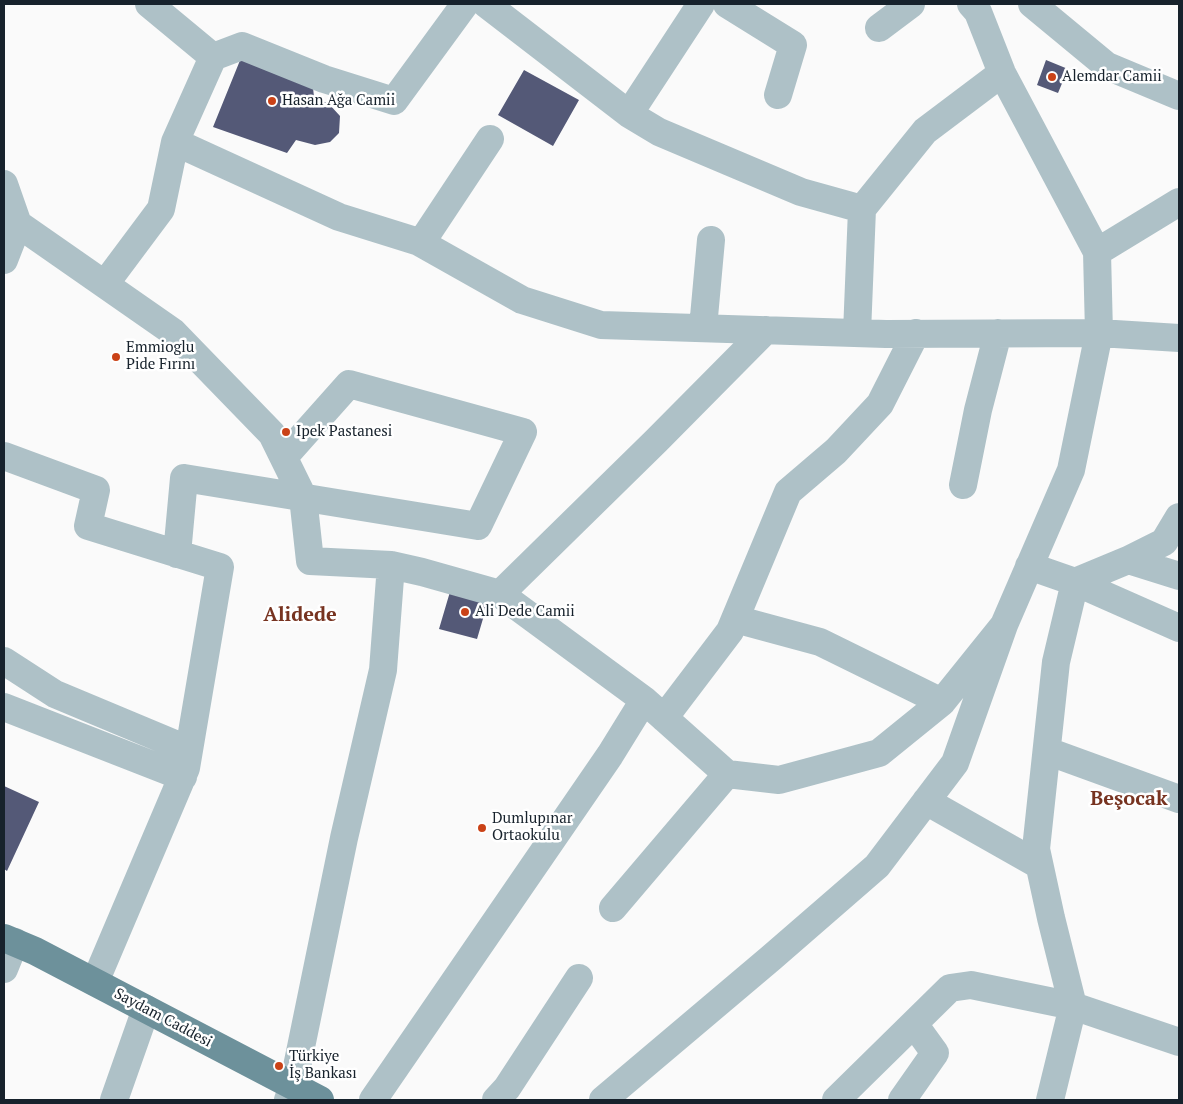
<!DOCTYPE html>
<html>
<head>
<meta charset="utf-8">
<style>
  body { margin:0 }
  #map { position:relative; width:1183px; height:1104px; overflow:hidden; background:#fafafa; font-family:"PT Serif",serif }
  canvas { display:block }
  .frame { position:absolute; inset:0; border:5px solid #17222c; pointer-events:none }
</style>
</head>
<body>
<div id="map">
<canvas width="1183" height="1104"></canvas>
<div class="frame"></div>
</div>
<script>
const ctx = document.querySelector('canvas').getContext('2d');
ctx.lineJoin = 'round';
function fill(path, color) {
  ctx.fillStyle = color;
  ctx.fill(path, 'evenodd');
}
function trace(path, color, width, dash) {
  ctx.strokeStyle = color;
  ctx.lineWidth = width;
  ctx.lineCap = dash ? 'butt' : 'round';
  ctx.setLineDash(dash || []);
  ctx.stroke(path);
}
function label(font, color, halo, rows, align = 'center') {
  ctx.font = font + ' "PT Serif",serif';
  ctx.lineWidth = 5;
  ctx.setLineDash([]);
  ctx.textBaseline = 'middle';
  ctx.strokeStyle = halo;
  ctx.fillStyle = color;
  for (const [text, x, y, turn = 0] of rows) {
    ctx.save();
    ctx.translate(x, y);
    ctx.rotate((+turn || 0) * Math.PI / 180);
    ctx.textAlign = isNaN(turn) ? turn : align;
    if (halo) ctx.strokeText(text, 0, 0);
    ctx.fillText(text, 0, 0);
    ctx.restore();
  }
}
fill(new Path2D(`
  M243 53 312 78 314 97 329 104 340 116 339 133 330 142 315 145 296 140 287 153 213 127Z
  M1046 60 1068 69 1058 93 1037 85Z
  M524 70 579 100 553 146 498 115Z
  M452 585 490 595 477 639 439 629Z
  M4 786 39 802 7 871 4 869Z`), '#545977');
trace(new Path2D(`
  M149 4 213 57
  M486 4 629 114 659 132 801 192 862 209
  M727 4 793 45 778 95
  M1032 4 1107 66 1179 96
  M879 28 911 4
  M629 114 701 4
  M175 142 339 217 419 242 522 300 601 325 886 334 1099 333 1179 338
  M4 184 18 224 173 332 272 434 303 497 310 561 391 565 422 572 500 594 644 700 727 774 779 780 879 753 942 702 1004 625
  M421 243 490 139
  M1097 252 1179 202
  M4 260 18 224
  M105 284 161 209 175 142 213 57 242 46 324 79 394 101 465 4
  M703 328 711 240
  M857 333 862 209 925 131 1002 73
  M4 456 96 490 88 526 220 567 186 768 95 982
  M963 485 978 410 998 333
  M177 554 184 478 478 526 523 432 349 384 284 457
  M1128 560 1164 542 1179 517
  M1029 566 1075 582 1056 662 1036 849 1051 918 1073 1006 1050 1100
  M1075 582 1179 628
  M1075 582 1128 560 1179 576
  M500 594 656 441 766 330
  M735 619 820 642 942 702
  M4 661 55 694 189 750
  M4 707 183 777
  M664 718 730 631 788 492 836 451 880 404 916 333
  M1047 751 1179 799
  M926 801 1039 865
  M613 908 727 774
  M4 969 15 942
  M114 1100 146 1009
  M288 1100 293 1086 344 838 383 670 391 565
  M373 1100 610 755 644 700
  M496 1100 507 1088 579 978
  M603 1100 771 958 877 866 955 763 1004 625 1071 470 1099 333 1097 252 1002 73 978 12 971 4
  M836 1100 950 988 971 985 1073 1006 1179 1042
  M902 1100 935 1053 914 1024`), '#aec1c7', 28);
trace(new Path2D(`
  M4 938 35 951 320 1100`), '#6d919b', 28);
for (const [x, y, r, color] of [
  [1052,77,5,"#ca4217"],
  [272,101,5,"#ca4217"],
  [116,357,5,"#ca4217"],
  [286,432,5,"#ca4217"],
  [465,612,5,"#ca4217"],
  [482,828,5,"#ca4217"],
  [279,1066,5,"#ca4217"]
]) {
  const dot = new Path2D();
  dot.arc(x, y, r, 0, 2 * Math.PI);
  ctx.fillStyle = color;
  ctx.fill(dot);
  trace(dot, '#fff', 2);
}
label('15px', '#17222c', '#fff', [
  ["Alemdar Camii",1062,77],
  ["Hasan Ağa Camii",282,101],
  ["Emmioglu",126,348],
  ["Pide Fırını",126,365],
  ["Ipek Pastanesi",296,432],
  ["Ali Dede Camii",475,612],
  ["Dumlupınar",492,819],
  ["Ortaokulu",492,836],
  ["Türkiye",289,1057],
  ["İş Bankası",289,1074]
], 'left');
label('15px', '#17222c', '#fff', [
  ["Saydam Caddesi",163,1018,28]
]);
label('bold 20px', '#773320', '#fff', [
  ["Alidede",300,615],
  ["Beşocak",1129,799]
]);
</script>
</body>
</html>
